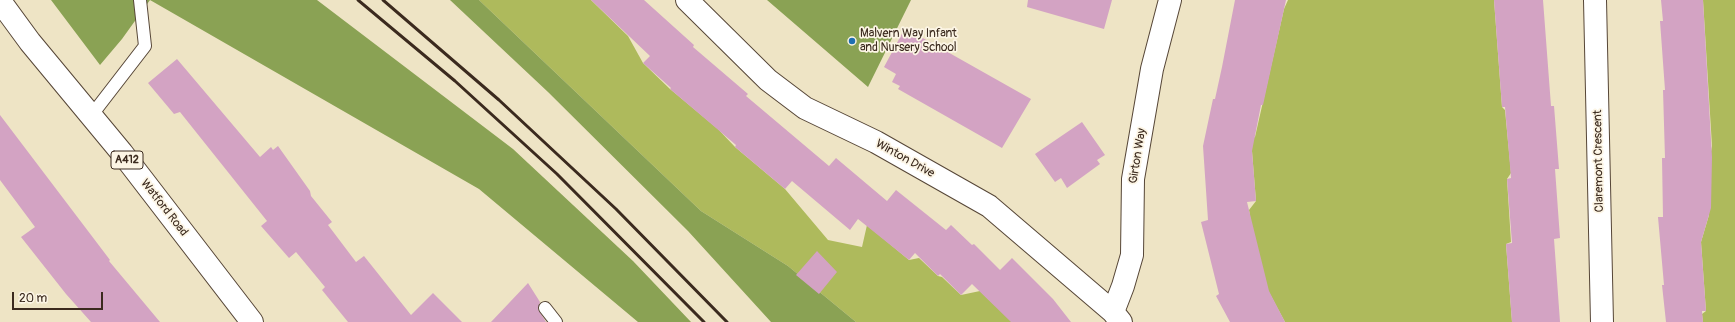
<!DOCTYPE html>
<html>
<head>
<meta charset="utf-8">
<style>
  body { margin:0 }
  #map { position:relative; width:1735px; height:322px; overflow:hidden; background:#eee4c5; font-family:Pangolin,sans-serif }
  canvas { display:block }
  .scale { position:absolute; left:12px; top:292px; width:91px; height:18px; box-sizing:border-box; border:2px solid #3b2a1e; border-top:0; padding-left:5px; font-size:12px; line-height:14px; white-space:nowrap; color:#3b2a1e; -webkit-text-stroke:3px #fcf5e5; paint-order:stroke }
</style>
</head>
<body>
<div id="map">
<canvas width="1735" height="322"></canvas>
<div class="scale">20 m</div>
</div>
<script>
const ctx = document.querySelector('canvas').getContext('2d');
ctx.lineJoin = 'round';
function fill(path, color) {
  ctx.fillStyle = color;
  ctx.fill(path, 'evenodd');
}
function trace(path, color, width, dash) {
  ctx.strokeStyle = color;
  ctx.lineWidth = width;
  ctx.lineCap = dash ? 'butt' : 'round';
  ctx.setLineDash(dash || []);
  ctx.stroke(path);
}
function label(font, color, halo, rows, align = 'center') {
  ctx.font = font + ' Pangolin,sans-serif';
  ctx.lineWidth = 3.5;
  ctx.setLineDash([]);
  ctx.textBaseline = 'middle';
  ctx.strokeStyle = halo;
  ctx.fillStyle = color;
  for (const [text, x, y, turn = 0] of rows) {
    ctx.save();
    ctx.translate(x, y);
    ctx.rotate((+turn || 0) * Math.PI / 180);
    ctx.textAlign = isNaN(turn) ? turn : align;
    if (halo) ctx.strokeText(text, 0, 0);
    ctx.fillText(text, 0, 0);
    ctx.restore();
  }
}
fill(new Path2D(`
  M479 0H591L628 36 643 63 670 89 718 129 735 147 785 189 828 240 862 247 867 225 909 260 919 258 938 276 942 277 961 295 980 291 1013 322H856L788 266 701 211Z
  M1288 0H1494L1502 107 1505 110 1511 173 1507 179 1511 242 1506 244 1512 322H1285L1259 274 1249 210 1256 201 1251 139 1255 137 1284 9Z
  M1703 0H1735V322H1703L1702 314 1706 311 1701 242 1709 215 1710 157 1712 146Z`), '#aeba5c');
fill(new Path2D(`
  M51 0H317L513 149 633 261 691 322H638L479 189 150 0 122 39 100 65Z
  M450 0H479L701 211 788 266 856 322H771L688 231 548 92Z
  M767 0H911L868 87Z`), '#8aa254');
fill(new Path2D(`
  M591 0H644L694 45 693 47 748 94 746 96 829 166 836 158 887 201 896 190 946 230 951 225 972 245 974 244 1000 270 1012 258 1053 299 1071 322H1011L972 284 961 295 940 274 938 276 915 253 909 260 858 219 850 230 792 181 785 189 735 147 736 145 670 89 671 88 643 63 650 56Z
  M1028 0H1112L1104 29 1027 7Z
  M1235 0H1286L1263 105H1261L1252 151 1256 201 1247 202 1269 291 1285 322H1230L1216 296 1219 294 1201 222 1208 220 1203 146 1213 99H1215L1222 67Z
  M1494 0H1543L1551 106H1554L1559 169H1555L1560 238 1554 239 1560 322H1512L1506 244 1512 243 1507 179 1511 178 1505 107H1502Z
  M1661 0H1703L1712 157 1711 208 1701 242 1706 311H1702L1703 322H1666L1662 285H1664L1658 217H1663L1662 158H1665L1663 90H1665L1660 21H1663Z
  M905 28 1031 99 1002 148 898 89 900 86 892 82 896 74 884 67Z
  M177 59 260 157 271 147 273 150 278 146 310 191 311 196 332 222 328 225 356 262 364 256 411 315 433 293 462 322H348L322 290 325 287 296 252 289 258 261 226 267 221 180 112 174 114 148 83Z
  M0 115 110 260 109 261 160 322H91L66 294 21 237 35 227 0 180Z
  M1082 122 1105 155 1097 160 1100 164 1067 188 1061 178 1055 182 1035 154Z
  M817 251 837 272 819 294 796 275Z
  M528 283 540 302 538 309 546 322H491Z`), '#d3a3c3');
const service = new Path2D(`
  M91 116 145 46 140 0
  M545 308 556 322`);
const minor = new Path2D(`
  M687 0 768 80 805 108 876 142 989 206 1113 312 1121 322
  M1595 0 1602 322
  M1113 312 1123 286 1132 255 1133 179 1152 69 1170 0`);
const primary = new Path2D(`
  M0 1 30 42 122 153 252 322`);
trace(service, '#564637', 14);
trace(minor, '#564637', 24);
trace(primary, '#564637', 24);
trace(service, '#fff', 12);
trace(minor, '#fff', 22);
trace(primary, '#fff', 22);
trace(new Path2D(`
  M358 0 455 81 557 174 704 322
  M383 0 499 100 616 209 727 322`), '#3b2a1e', 3);
for (const [x, y, r, color] of [
  [852,41,4,"#1f6fb2"]
]) {
  const dot = new Path2D();
  dot.arc(x, y, r, 0, 2 * Math.PI);
  ctx.fillStyle = color;
  ctx.fill(dot);
  trace(dot, '#fcf5e5', 1.5);
}
for (const [x, y, w] of [
  [127,160,32]
]) {
  const box = new Path2D();
  box.roundRect(x - w / 2, y - 9, w, 18, 3);
  ctx.fillStyle = '#fcf5e5';
  ctx.fill(box);
  trace(box, '#3b2a1e', 1);
}
label('bold 11px', '#3b2a1e', null, [
  ["A412",127,160]
]);
label('12px', '#3b2a1e', '#fcf5e5', [
  ["Malvern Way Infant",860,34],
  ["and Nursery School",860,48]
], 'left');
label('12px', '#3b2a1e', '#fcf5e5', [
  ["Girton Way",1138,156,-81],
  ["Winton Drive",905,159,29],
  ["Claremont Crescent",1599,161,-91],
  ["Watford Road",164,208,52]
]);
</script>
</body>
</html>
